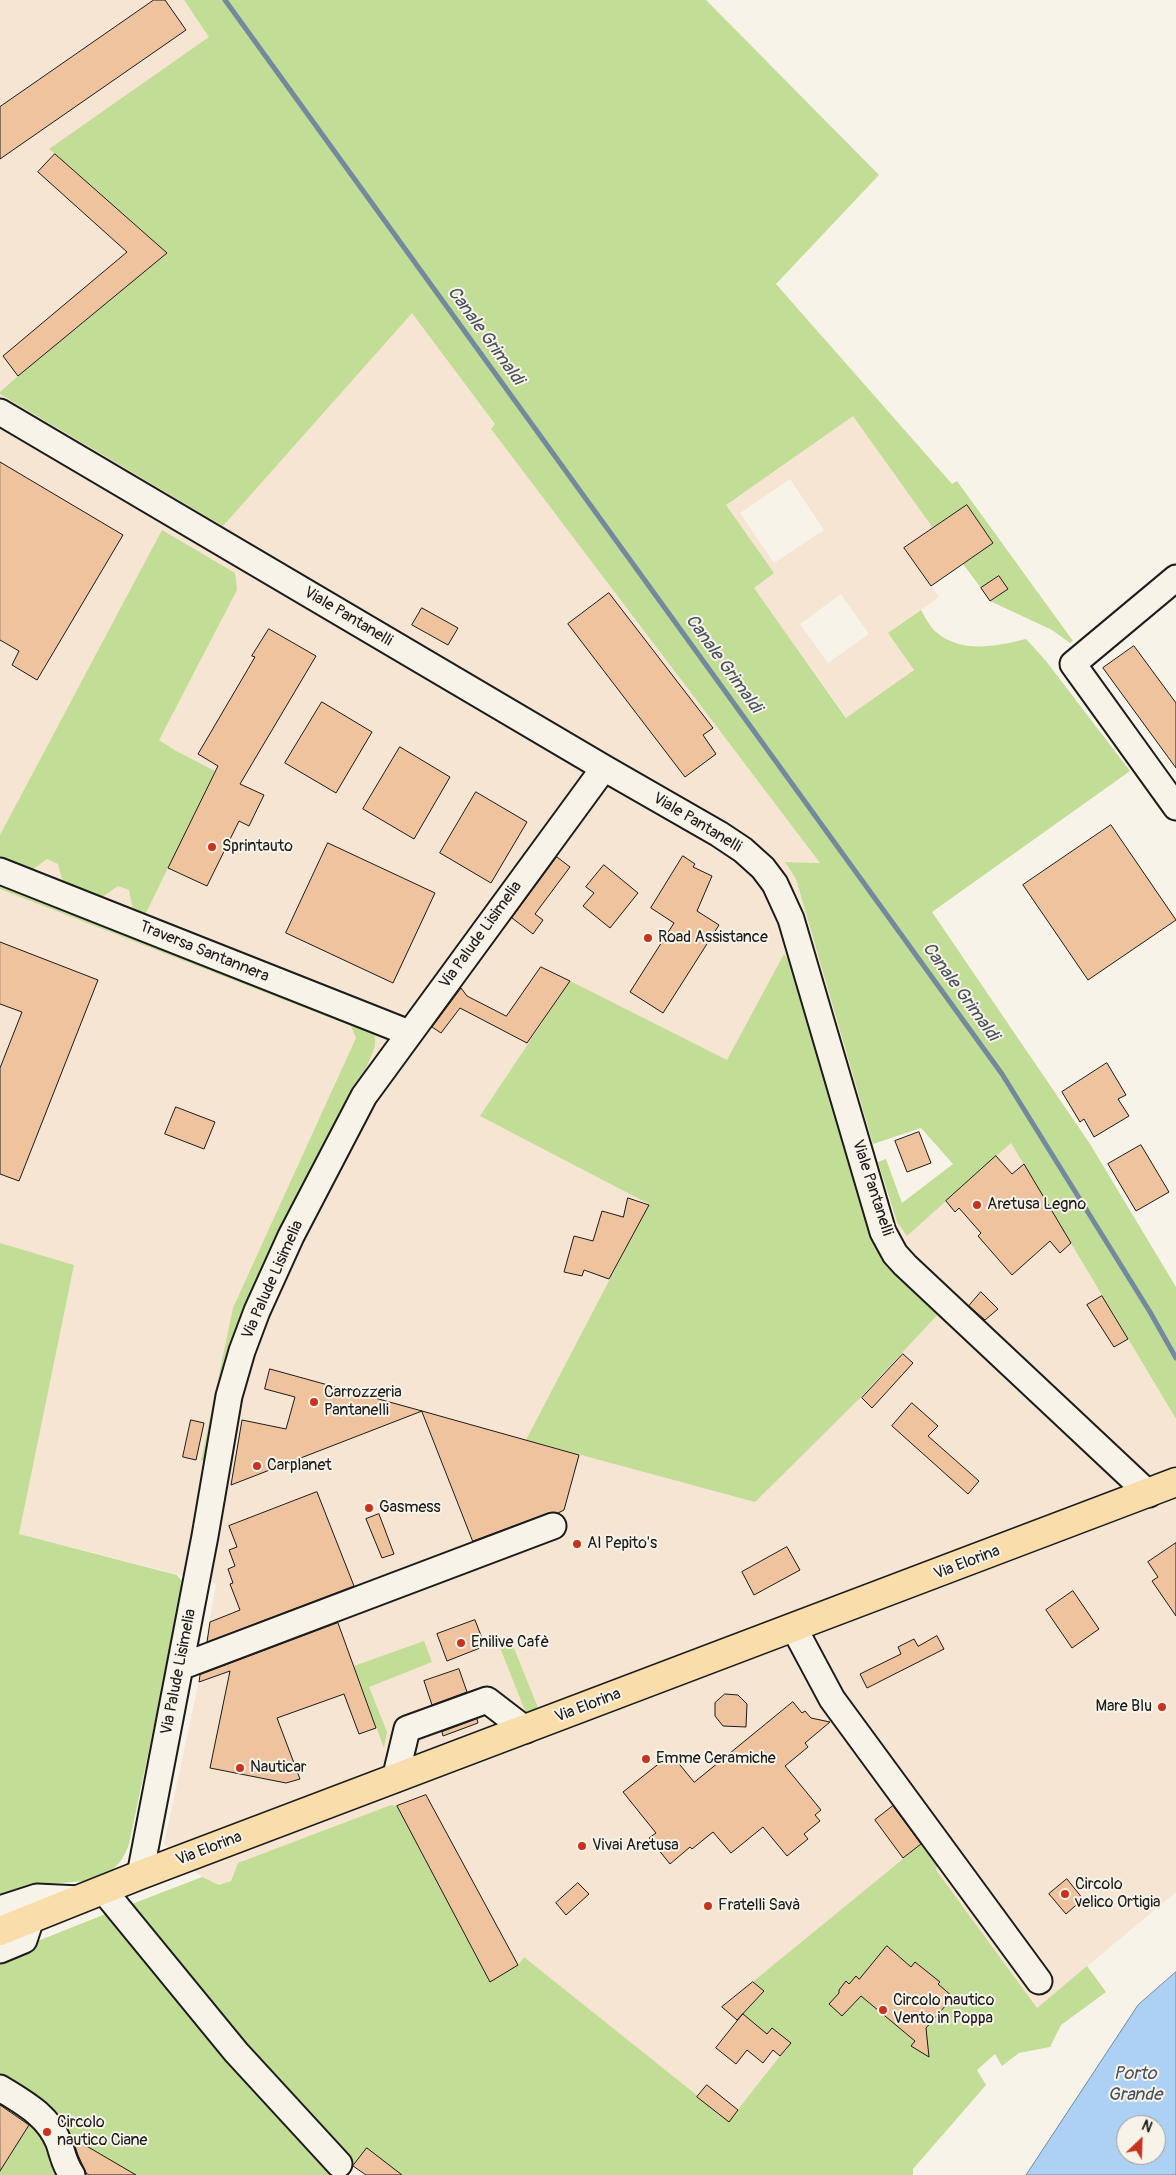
<!DOCTYPE html>
<html>
<head>
<meta charset="utf-8">
<style>
  body { margin:0 }
  #map { position:relative; width:1176px; height:2175px; overflow:hidden; background:#f7f3e8; font-family:Pangolin,sans-serif }
  canvas { display:block }
  .north { position:absolute; left:1116px; top:2115px; width:50px; height:50px; box-sizing:border-box; background:#f7f3e8; border:1px solid #9f9d96; border-radius:50%; rotate:24deg; font-size:14px; font-weight:700; line-height:20px; text-align:center; color:#1c1c1c }
  .north::after { content:''; display:block; margin:auto; width:18px; height:22px; background:#c8321e; clip-path:polygon(50% 0,100% 100%,50% 72%,0 100%) }
</style>
</head>
<body>
<div id="map">
<canvas width="1176" height="2175"></canvas>
<div class="north">N</div>
</div>
<script>
const ctx = document.querySelector('canvas').getContext('2d');
ctx.lineJoin = 'round';
function fill(path, color) {
  ctx.fillStyle = color;
  ctx.fill(path, 'evenodd');
}
function trace(path, color, width, dash) {
  ctx.strokeStyle = color;
  ctx.lineWidth = width;
  ctx.lineCap = dash ? 'butt' : 'round';
  ctx.setLineDash(dash || []);
  ctx.stroke(path);
}
function label(font, color, halo, rows, align = 'center') {
  ctx.font = font + ' Pangolin,sans-serif';
  ctx.lineWidth = 4;
  ctx.setLineDash([]);
  ctx.textBaseline = 'middle';
  ctx.strokeStyle = halo;
  ctx.fillStyle = color;
  for (const [text, x, y, turn = 0] of rows) {
    ctx.save();
    ctx.translate(x, y);
    ctx.rotate((+turn || 0) * Math.PI / 180);
    ctx.textAlign = isNaN(turn) ? turn : align;
    if (halo) ctx.strokeText(text, 0, 0);
    ctx.fillText(text, 0, 0);
    ctx.restore();
  }
}
fill(new Path2D(`
  M0 0H184L496 425 491 429 820 863 785 862 796 879 890 1203 897 1222 907 1236 1011 1143 1176 1419V1892L1037 2008 738 2111 729 2122 524 1957 518 1965 490 1982 238 1863 231 1881 219 1885 202 1877 164 1844 201 1671 216 1584 19 1534 74 1265 0 1243Z
  M853 415 933 528 904 549 939 597 888 633 914 670 847 718 753 587 773 573 725 505ZM790 479 824 530 774 563 740 513ZM841 594 869 634 828 663 800 624Z`), '#f5e5d2');
fill(new Path2D(`
  M184 0H706L879 175 776 284 952 484 957 481 1073 641 1070 643 1052 630 990 601 1008 589 999 576 981 588 963 564 993 543 967 505 933 528 853 416 726 505 774 573 754 588 846 718 914 670 888 633 921 610C925 617 930 627 936 632 961 654 998 646 1026 639L1046 661 1130 771 932 912 1090 1144 1176 1287V1419L1011 1143 907 1236 897 1222 878 1162 886 1159 902 1203 953 1164 921 1128 873 1144 796 879 785 862 820 863 491 429 495 424 412 313 223 526 0 394V392L18 376 167 253 49 149 209 37Z
  M162 530 235 573 237 590 159 740 176 751 215 771 145 915 133 910 129 890 118 886 102 897 63 882 58 864 47 859 32 870 0 858V835Z
  M0 881 369 1027 375 1036V1046L211 1457 201 1461 233 1308 356 1038 351 1026 0 889Z
  M784 954 795 969 857 1191 868 1225 897 1273 938 1314 859 1399 755 1502 526 1440 649 1204 480 1116 570 981 727 1060Z
  M0 1243 74 1265 19 1534 177 1575 184 1584 129 1844C113 1890 76 1879 37 1885 25 1887 12 1894 0 1898Z
  M509 1636 538 1708 526 1713 497 1640Z
  M424 1641 432 1662 369 1687 387 1732 384 1748 354 1666Z
  M391 1805 397 1806 490 1982 518 1965 524 1957 729 2121 780 2056 722 2007 925 1841 938 1857 936 1870 1037 2008 1087 1966 1106 1992 1061 2025 1050 2047 1019 2053 1002 2066 995 2054 977 2070 986 2085 913 2169V2175H402L353 2166 340 2144 307 2118 124 1907 202 1877 219 1885 231 1881 238 1863Z
  M113 1911 337 2175H0V2171L30 2123 0 2081V1956Z`), '#c2dd95');
const water = new Path2D(`
  M1176 1972V2175H1026L1138 2005ZM1126 2125H1156V2155H1126Z`);
fill(water, '#add1f5');
trace(water, '#73899e', 1);
trace(new Path2D(`
  M225 0 1002 1074 1150 1312 1176 1358`), '#73899e', 5);
const building = new Path2D(`
  M154 0H165L186 30 0 159V107Z
  M55 154 167 253 18 376 3 356 127 252 38 172Z
  M0 462 123 535 37 680 12 665 19 651 0 640Z
  M967 505 993 543 931 586 904 548Z
  M999 576 1008 589 990 601 981 588Z
  M609 593 713 728 703 735 716 754 685 777 568 624Z
  M422 608 458 628 448 645 412 625Z
  M269 629 316 656 240 784 264 795 249 826 239 821 207 886 168 868 218 766 198 754 255 657 252 656Z
  M1134 646 1176 703V768L1103 668Z
  M322 702 372 732 336 793 285 763Z
  M400 747 450 777 414 839 363 809Z
  M476 792 527 822 491 883 440 853Z
  M1111 825 1176 920 1088 980 1023 885Z
  M328 843 435 893 393 983 286 933Z
  M683 856 695 864 693 867 712 876 697 911 719 925 663 1013 630 992 674 923 651 908Z
  M557 857 570 867 535 914 543 920 533 934 512 918Z
  M604 865 638 893 610 928 583 906 594 893 586 887Z
  M0 942 98 980 19 1181 0 1174V1068L22 1012 0 1004Z
  M541 967 570 981 527 1043 460 1008 441 1033 432 1027 461 988 467 996 506 1016Z
  M1107 1063 1126 1095 1118 1099 1129 1116 1094 1137 1084 1119 1080 1122 1062 1092Z
  M176 1107 215 1122 204 1149 165 1134Z
  M919 1132 931 1163 907 1172 895 1141Z
  M1141 1145 1169 1192 1136 1211 1108 1164Z
  M996 1156 1012 1174 1024 1164 1071 1243 1060 1253 1050 1241 1012 1275 978 1236 981 1233 959 1208 955 1212 946 1201Z
  M628 1198 649 1205 609 1279 584 1270 582 1276 564 1272 574 1236 593 1241 602 1211 623 1217Z
  M981 1292 998 1309 985 1320 969 1306Z
  M1102 1296 1128 1339 1114 1347 1087 1305Z
  M903 1354 913 1363 872 1408 862 1398Z
  M270 1369 422 1411 231 1485 242 1420 286 1429 295 1397 265 1389Z
  M912 1403 938 1426 928 1436 979 1481 968 1494 892 1426Z
  M422 1411 579 1455 564 1510 558 1513H548L473 1541Z
  M191 1420 204 1423 196 1460 183 1457Z
  M317 1492 354 1586 207 1642 210 1622 240 1610 230 1584 233 1583 228 1569 235 1566 229 1550 237 1547 229 1526Z
  M379 1514 394 1554 382 1558 366 1519Z
  M1176 1543V1616L1152 1581 1158 1577 1148 1562Z
  M787 1547 800 1570 754 1595 742 1572Z
  M1073 1591 1099 1629 1072 1648 1046 1610Z
  M475 1620 485 1646 447 1661 437 1634Z
  M338 1623 376 1728 359 1734 344 1694 277 1718 300 1779 286 1783 210 1768 230 1671 199 1682 200 1675Z
  M937 1636 944 1649 867 1688 860 1674 901 1654 898 1647 914 1639 918 1646Z
  M459 1669 467 1692 432 1705 424 1681Z
  M725 1694 738 1695 747 1704 746 1727 723 1726 715 1716V1703Z
  M793 1702 802 1713 805 1711 811 1718 830 1722 805 1743 808 1747 785 1766 821 1810 815 1815 820 1821 804 1834 808 1839 787 1856 763 1827 731 1853 713 1832 692 1849 690 1847 670 1864 649 1838 656 1833 623 1792 671 1754 694 1782Z
  M477 1719 478 1723 443 1736 442 1732Z
  M426 1795 518 1965 490 1982 397 1806Z
  M893 1806 921 1844 903 1858 875 1820Z
  M1067 1879 1083 1899 1066 1914 1049 1894Z
  M578 1883 589 1894 566 1915 556 1903Z
  M887 1946 911 1967 915 1962 940 1982 938 1984 953 1997 926 2028 929 2057 911 2046 915 2041 861 1996 842 2016 829 2004 839 1993V1990L846 1981 849 1984 856 1976 859 1979Z
  M753 1982 764 1991 737 2020 722 2007Z
  M743 2014 767 2034 772 2028 791 2043 780 2056 773 2050 763 2063 747 2050 736 2064 716 2048Z
  M707 2085 738 2110 729 2122 697 2097Z
  M0 2105 29 2125 0 2171Z
  M78 2141 136 2175H89L86 2173 78 2155 75 2146Z
  M367 2148 402 2175H366L353 2166Z`);
fill(building, '#efc39e');
trace(building, '#1c1c1c', 1);
const minor = new Path2D(`
  M0 412 604 768 719 834 743 850 763 868 775 884 791 919 883 1232 895 1254 905 1265 1149 1494
  M1176 578 1073 664 1176 807
  M0 871 409 1033
  M794 1628 832 1699 1039 1981
  M180 1667 553 1526
  M395 1779 407 1729 487 1700 526 1730
  M140 1875 205 1536 229 1396 242 1351 257 1311 291 1236 364 1096 604 768
  M104 1891 236 2052 339 2164
  M0 1909 37 1897 80 1899
  M0 1950 24 1940 31 1919
  M0 2088C24 2103 48 2115 59 2143 63 2155 64 2164 72 2175`);
const major = new Path2D(`
  M0 1931 140 1875 1176 1482`);
trace(minor, '#1c1c1c', 29);
trace(major, '#1c1c1c', 31);
trace(minor, '#f7f3e8', 25);
trace(major, '#f9deab', 28);
for (const [x, y, r, color] of [
  [212,847,5,"#c8321e"],
  [648,938,5,"#c8321e"],
  [977,1205,5,"#c8321e"],
  [314,1402,5,"#c8321e"],
  [257,1466,5,"#c8321e"],
  [369,1508,5,"#c8321e"],
  [577,1544,5,"#c8321e"],
  [461,1643,5,"#c8321e"],
  [1162,1707,5,"#c8321e"],
  [646,1759,5,"#c8321e"],
  [240,1768,5,"#c8321e"],
  [582,1846,5,"#c8321e"],
  [1065,1894,5,"#c8321e"],
  [708,1906,5,"#c8321e"],
  [883,2010,5,"#c8321e"],
  [47,2132,5,"#c8321e"]
]) {
  const dot = new Path2D();
  dot.arc(x, y, r, 0, 2 * Math.PI);
  ctx.fillStyle = color;
  ctx.fill(dot);
  trace(dot, '#f7f3e8', 2);
}
label('16px', '#1c1c1c', '#f7f3e8', [
  ["Viale Pantanelli",348,617,31],
  ["Viale Pantanelli",697,823,31],
  ["Via Palude Lisimelia",481,935,-54],
  ["Traversa Santannera",204,952,22],
  ["Viale Pantanelli",872,1188,72],
  ["Via Palude Lisimelia",273,1280,-66],
  ["Via Elorina",967,1563,-21],
  ["Via Palude Lisimelia",179,1672,-79],
  ["Via Elorina",588,1706,-21],
  ["Via Elorina",209,1849,-21]
]);
label('16px', '#1c1c1c', '#f7f3e8', [
  ["Sprintauto",222,847],
  ["Road Assistance",658,938],
  ["Aretusa Legno",987,1205],
  ["Carrozzeria",324,1393],
  ["Pantanelli",324,1411],
  ["Carplanet",267,1466],
  ["Gasmess",379,1508],
  ["Al Pepito's",587,1544],
  ["Enilive Cafè",471,1643],
  ["Mare Blu",1152,1707,"right"],
  ["Emme Ceramiche",656,1759],
  ["Nauticar",250,1768],
  ["Vivai Aretusa",592,1846],
  ["Circolo",1075,1885],
  ["velico Ortigia",1075,1903],
  ["Fratelli Savà",718,1906],
  ["Circolo nautico",893,2001],
  ["Vento in Poppa",893,2019],
  ["Circolo",57,2123],
  ["nautico Ciane",57,2141]
], 'left');
label('italic 18px', '#48525d', '#f7f3e8', [
  ["Canale Grimaldi",485,336,54],
  ["Canale Grimaldi",723,664,54],
  ["Canale Grimaldi",960,992,54],
  ["Porto",1135,2074],
  ["Grande",1135,2095]
]);
</script>
</body>
</html>
